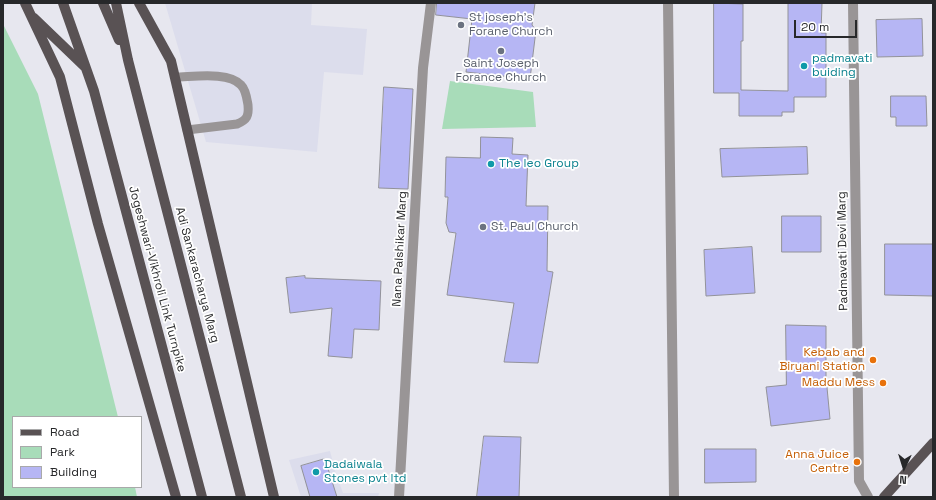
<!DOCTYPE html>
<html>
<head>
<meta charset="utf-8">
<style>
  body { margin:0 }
  #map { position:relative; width:936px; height:500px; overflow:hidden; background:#e7e7ef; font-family:"Space Grotesk",sans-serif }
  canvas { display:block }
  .frame { position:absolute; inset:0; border:4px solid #27282a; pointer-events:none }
  .legend { position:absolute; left:12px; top:416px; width:130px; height:72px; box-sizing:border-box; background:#fff; border:1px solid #a9a9aa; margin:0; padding:5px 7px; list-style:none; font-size:12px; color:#27282a }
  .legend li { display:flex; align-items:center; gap:8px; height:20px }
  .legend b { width:20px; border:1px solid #a9a9aa }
  .north { position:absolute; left:884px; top:448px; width:40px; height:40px; -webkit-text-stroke:3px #fff; paint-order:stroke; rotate:184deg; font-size:11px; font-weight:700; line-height:16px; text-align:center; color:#27282a }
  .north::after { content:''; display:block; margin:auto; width:14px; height:18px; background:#27282a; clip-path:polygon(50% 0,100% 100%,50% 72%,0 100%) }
  .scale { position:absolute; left:794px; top:20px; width:63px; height:18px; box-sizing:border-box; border:2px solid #27282a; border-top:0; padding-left:5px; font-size:12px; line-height:14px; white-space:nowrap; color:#27282a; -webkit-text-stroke:3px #fff; paint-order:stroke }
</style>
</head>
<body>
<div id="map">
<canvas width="936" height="500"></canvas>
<div class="frame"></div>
<ul class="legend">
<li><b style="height:5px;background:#595254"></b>Road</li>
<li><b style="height:11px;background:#a8dcb9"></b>Park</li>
<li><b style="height:11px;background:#b6b6f4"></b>Building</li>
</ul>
<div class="north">N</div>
<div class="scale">20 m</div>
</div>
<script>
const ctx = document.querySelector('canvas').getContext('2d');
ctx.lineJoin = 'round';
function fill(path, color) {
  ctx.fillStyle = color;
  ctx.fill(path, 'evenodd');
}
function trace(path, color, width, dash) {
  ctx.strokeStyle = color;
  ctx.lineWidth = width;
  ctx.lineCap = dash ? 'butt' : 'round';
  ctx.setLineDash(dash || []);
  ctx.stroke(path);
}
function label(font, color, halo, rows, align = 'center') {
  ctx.font = font + ' "Space Grotesk",sans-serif';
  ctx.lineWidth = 3.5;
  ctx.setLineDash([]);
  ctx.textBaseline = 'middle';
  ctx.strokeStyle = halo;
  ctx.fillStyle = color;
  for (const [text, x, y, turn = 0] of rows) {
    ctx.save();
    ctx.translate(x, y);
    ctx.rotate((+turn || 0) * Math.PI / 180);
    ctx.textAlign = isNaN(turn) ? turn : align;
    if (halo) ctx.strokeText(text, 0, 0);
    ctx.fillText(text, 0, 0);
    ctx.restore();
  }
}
fill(new Path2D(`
  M165 3H312L311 25 367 29 363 75 324 72 317 152 206 142Z
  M330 451 336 474 343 493H379L378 497H301L289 460Z`), '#dcddec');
fill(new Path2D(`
  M3 24 38 94 118 417H13V487H135L137 497H3Z
  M450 81 533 92 536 127 442 129Z`), '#a8dcb9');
const building = new Path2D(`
  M437 3H535L532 25 536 30 530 79 466 72 472 19 436 15Z
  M714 3 743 4V41H741V90L788 91V3H822L821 33H826V97H794V112H782V116H739V93H714Z
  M922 19 923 56 877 57 876 20Z
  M384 87 413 89 408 189 379 188Z
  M891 96H926L927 126H896V117H891Z
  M481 137 513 138 512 154 528 155 526 206H548L547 271 553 272 538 363 504 362 514 303 447 295 456 233 449 232 446 223 448 197H445L446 157 480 158Z
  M807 147 808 174 722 177 720 149Z
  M782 216H821V252H782Z
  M885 244H933V296L885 295Z
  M752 247 755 293 706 296 704 250Z
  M305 276V278L381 281 379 330 354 329 352 358 328 356 332 308 290 313 286 278Z
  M786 325 826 326V377L830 419 771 426 766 387 786 385Z
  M484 436 521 437 519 497H477Z
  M705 449H756V482L705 483Z
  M325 459 337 497H310L301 466Z`);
fill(building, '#b6b6f4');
trace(building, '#929299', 1);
trace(new Path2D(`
  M175 77C192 77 229 71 241 85 246 90 247 99 248 105 249 116 247 120 237 124L187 130`), '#999596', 9);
trace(new Path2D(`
  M668 3 674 497
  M853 3 859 481 868 497
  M399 497 423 68 431 3`), '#999596', 10);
trace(new Path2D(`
  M25 3 60 77 98 224 176 497
  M63 3 94 91 202 497
  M103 3 119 40
  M116 3 128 60 241 497
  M139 3 171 61 274 497
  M34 18 85 67
  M884 497 933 443`), '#595254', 10);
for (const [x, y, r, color] of [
  [461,25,4,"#6b7280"],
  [501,51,4,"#6b7280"],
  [804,66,4,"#0f9aa8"],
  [491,164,4,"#0f9aa8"],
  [483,227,4,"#6b7280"],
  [873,360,4,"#e8710a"],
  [883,383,4,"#e8710a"],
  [857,462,4,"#e8710a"],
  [316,472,4,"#0f9aa8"]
]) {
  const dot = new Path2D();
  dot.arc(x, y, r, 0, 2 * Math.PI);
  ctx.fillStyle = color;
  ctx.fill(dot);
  trace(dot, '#fff', 1.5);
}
label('12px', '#5b616d', '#fff', [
  ["St joseph's",469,18],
  ["Forane Church",469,32],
  ["Saint Joseph",501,64,"center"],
  ["Forance Church",501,78,"center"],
  ["St. Paul Church",491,227]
], 'left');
label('12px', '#0d838f', '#fff', [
  ["padmavati",812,59],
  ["buiding",812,73],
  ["The leo Group",499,164],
  ["Dadaiwala",324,465],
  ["Stones pvt ltd",324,479]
], 'left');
label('12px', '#27282a', '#fff', [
  ["Nana Palshikar Marg",400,249,-87],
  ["Padmavati Devi Marg",843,251,-91],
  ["Adi Sankaracharya Marg",197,275,75],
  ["Jogeshwari-Vikhroli Link Turnpike",157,279,75]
]);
label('12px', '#c56008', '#fff', [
  ["Kebab and",865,353],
  ["Biryani Station",865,367],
  ["Maddu Mess",875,383],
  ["Anna Juice",849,455],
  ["Centre",849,469]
], 'right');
</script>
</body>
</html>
